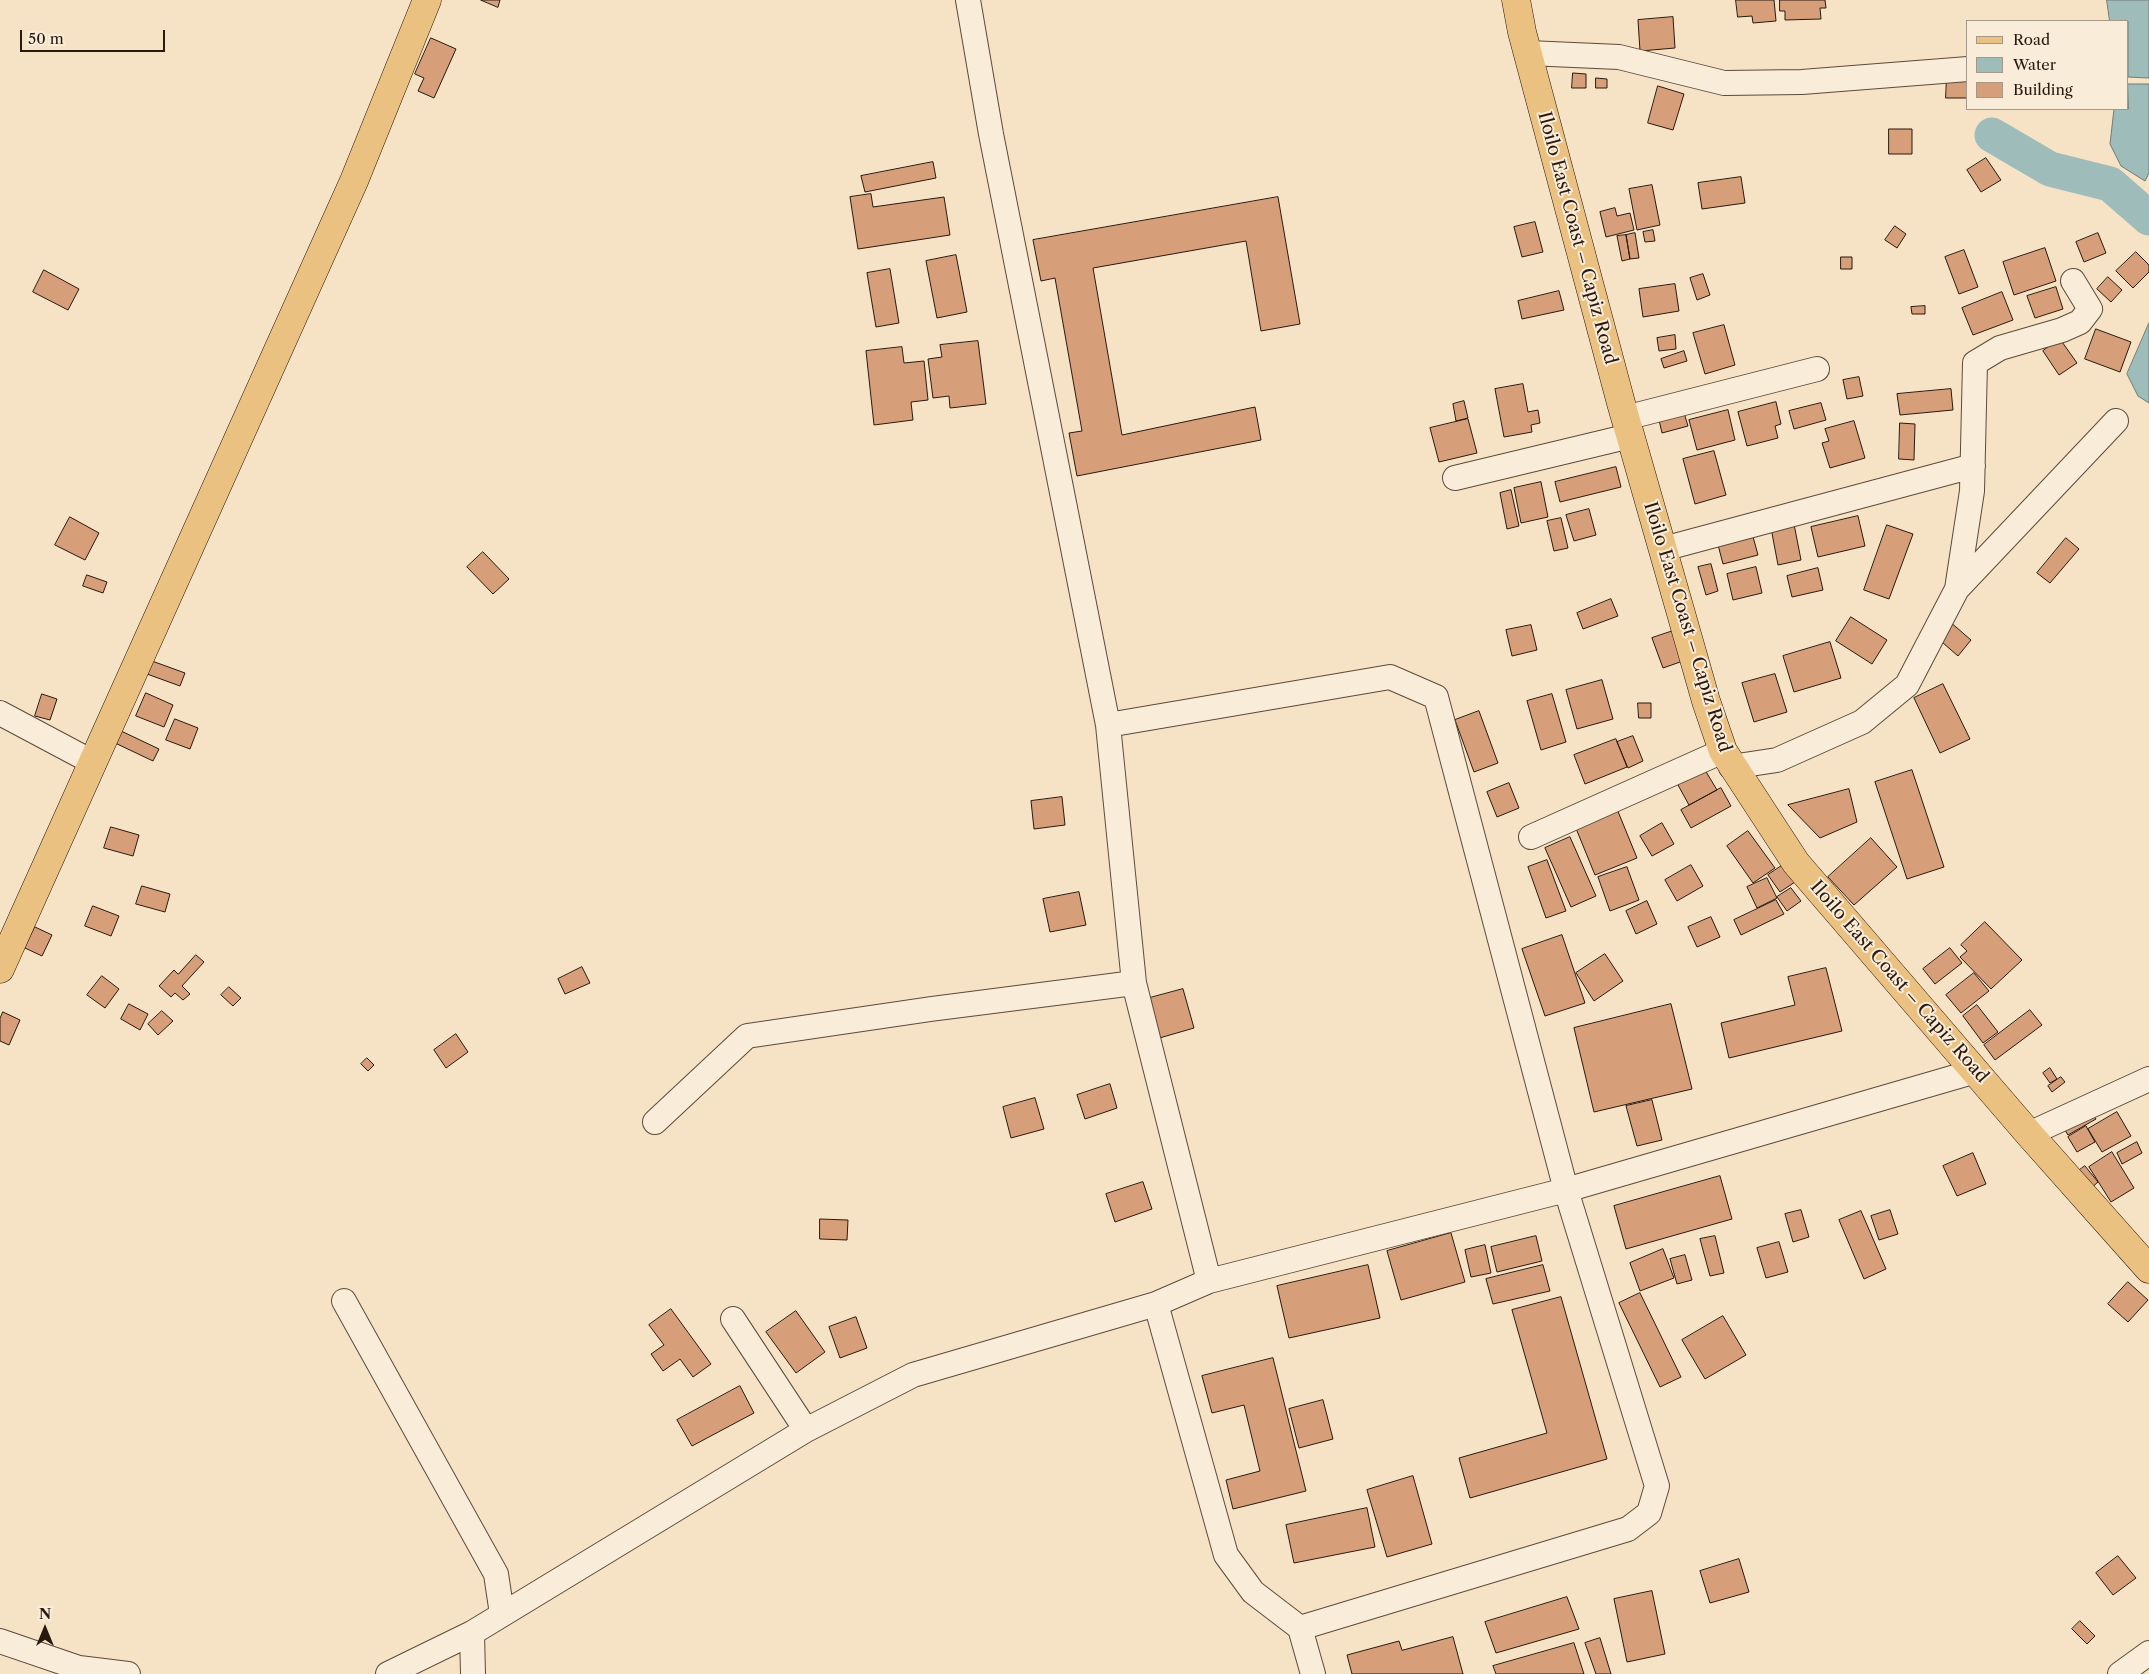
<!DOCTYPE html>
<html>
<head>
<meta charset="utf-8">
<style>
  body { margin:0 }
  #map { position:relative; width:2149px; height:1674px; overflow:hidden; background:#f6e2c5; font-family:"Libre Caslon Text",serif }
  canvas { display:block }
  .legend { position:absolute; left:1966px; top:20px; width:162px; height:90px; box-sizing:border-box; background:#f9ecd9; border:1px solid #a69888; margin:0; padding:6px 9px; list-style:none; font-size:15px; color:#29190f }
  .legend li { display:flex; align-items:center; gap:10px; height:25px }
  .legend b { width:25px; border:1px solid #a69888 }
  .north { position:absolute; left:20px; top:1604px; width:50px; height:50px; -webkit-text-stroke:4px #f9ecd9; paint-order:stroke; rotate:0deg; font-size:14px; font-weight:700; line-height:20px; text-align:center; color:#29190f }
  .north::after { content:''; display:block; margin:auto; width:18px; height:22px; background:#29190f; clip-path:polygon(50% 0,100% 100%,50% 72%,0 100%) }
  .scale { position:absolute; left:20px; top:30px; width:145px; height:22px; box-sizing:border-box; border:2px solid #29190f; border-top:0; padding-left:6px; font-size:15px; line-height:18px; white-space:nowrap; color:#29190f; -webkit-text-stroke:4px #f9ecd9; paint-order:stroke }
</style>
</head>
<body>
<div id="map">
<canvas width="2149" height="1674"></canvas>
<ul class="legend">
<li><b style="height:6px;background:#ebc182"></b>Road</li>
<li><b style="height:14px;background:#9ebdba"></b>Water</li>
<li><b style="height:14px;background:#d69f79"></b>Building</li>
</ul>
<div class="north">N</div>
<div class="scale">50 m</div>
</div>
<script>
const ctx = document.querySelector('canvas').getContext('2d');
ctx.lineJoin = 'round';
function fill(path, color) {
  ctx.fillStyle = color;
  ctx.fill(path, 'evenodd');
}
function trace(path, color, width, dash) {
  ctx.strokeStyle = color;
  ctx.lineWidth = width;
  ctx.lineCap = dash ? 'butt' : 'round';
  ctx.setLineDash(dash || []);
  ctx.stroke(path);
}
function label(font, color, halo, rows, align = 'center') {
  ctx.font = font + ' "Libre Caslon Text",serif';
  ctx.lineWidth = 4;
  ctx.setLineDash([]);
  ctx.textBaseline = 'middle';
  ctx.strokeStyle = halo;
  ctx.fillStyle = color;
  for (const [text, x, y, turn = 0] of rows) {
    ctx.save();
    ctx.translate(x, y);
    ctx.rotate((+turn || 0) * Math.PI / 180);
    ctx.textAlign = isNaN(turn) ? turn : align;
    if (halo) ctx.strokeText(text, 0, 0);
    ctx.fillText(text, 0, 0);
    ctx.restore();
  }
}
const water = new Path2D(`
  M2107 0H2149V78L2128 77V21H2110Z
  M2128 84H2149V173L2145 181 2121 166 2110 144 2114 109H2128Z
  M2149 323V403L2138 396 2127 374Z`);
fill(water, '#9ebdba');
trace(water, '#6f7b76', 1);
trace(new Path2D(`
  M1992 135 2050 169 2110 184 2149 218`), '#9ebdba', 35);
const building = new Path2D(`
  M481 0H500L498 7Z
  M1736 0H1774L1776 21 1753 23 1752 16 1738 17Z
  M1780 0H1825L1826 8H1820L1821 19 1785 20V11H1780Z
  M1673 17 1675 48 1640 51 1638 20Z
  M431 38 456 49 434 98 418 91 424 78 415 74Z
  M1573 73 1586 74V88H1572Z
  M1947 75H1967V98H1946Z
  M1596 78 1607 79V88H1596Z
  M1658 86 1684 94 1673 130 1648 123Z
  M1889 129H1912V154H1889Z
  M1986 158 2001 180 1981 192 1967 170Z
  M933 162 936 178 865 192 861 176Z
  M1741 177 1745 203 1702 209 1698 183Z
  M1652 185 1660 225 1637 230 1629 189Z
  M871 194 873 207 944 197 950 235 858 249 850 197Z
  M1278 197 1300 324 1261 331 1246 241 1093 268 1122 435 1255 407 1261 440 1077 476 1069 433 1082 431 1055 278 1041 281 1033 240Z
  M1615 208 1617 216 1630 213 1634 230 1606 237 1600 212Z
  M1535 222 1543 252 1522 257 1514 227Z
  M1895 226 1906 234 1897 248 1885 240Z
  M1653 230 1655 241 1645 242 1643 232Z
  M1635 233 1639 258 1630 259 1626 235Z
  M2098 233 2106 253 2084 262 2076 242Z
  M1626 235 1630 259 1622 261 1617 236Z
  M2045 248 2056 281 2014 295 2003 262Z
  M1964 250 1978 287 1959 294 1945 257Z
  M2136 252 2149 265V272L2133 288 2116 271Z
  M956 255 967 312 937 318 926 261Z
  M1841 257H1852V269H1841Z
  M890 269 899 323 876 327 867 273Z
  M44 270 79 289 68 310 33 292Z
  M1703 274 1710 295 1697 300 1690 278Z
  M2108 277 2122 290 2111 302 2097 289Z
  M1675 284 1679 311 1643 317 1639 289Z
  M2056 287 2063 309 2035 318 2027 296Z
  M1559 291 1564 310 1522 319 1518 301Z
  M2002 292 2013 320 1973 335 1962 308Z
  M1925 306V314H1912L1911 307Z
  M1724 325 1735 365 1705 374 1693 333Z
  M2096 329 2131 342 2120 372 2085 359Z
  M1675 335 1676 349 1659 351 1657 338Z
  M2060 339 2077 363 2059 375 2043 351Z
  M978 341 986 404 950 408 949 396 933 398 928 359 942 357 940 345Z
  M902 347 904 363 924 361 928 400 911 402 913 420 874 425 866 351Z
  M1684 351 1687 361 1664 368 1661 359Z
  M1859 377 1863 396 1847 399 1843 380Z
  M1523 384 1528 412 1538 410 1540 423 1531 425 1532 432 1504 437 1495 389Z
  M1951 389 1953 410 1900 415 1897 394Z
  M1464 401 1468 418 1456 421 1453 404Z
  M1776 402 1781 424 1775 426 1778 438 1747 446 1738 412Z
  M1821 403 1826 420 1794 429 1789 411Z
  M1728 410 1735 440 1697 450 1689 420Z
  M1684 413 1688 426 1662 433 1659 420Z
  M1468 419 1477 453 1439 462 1430 428Z
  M1854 421 1865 458 1830 468 1822 443 1829 441 1825 429Z
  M1900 423 1915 424 1914 460 1899 459Z
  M1714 451 1726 495 1695 504 1683 459Z
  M1616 467 1621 487 1560 502 1555 482Z
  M1541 482 1548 517 1521 523 1514 488Z
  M1511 490 1519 526 1507 529 1500 493Z
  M1589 509 1596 535 1574 541 1566 515Z
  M1858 516 1865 546 1818 557 1811 527Z
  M70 517 99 533 85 560 55 545Z
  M1561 518 1568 548 1554 551 1547 521Z
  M1794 524 1801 560 1778 565 1771 528Z
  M1887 525 1913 534 1889 599 1864 590Z
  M1752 533 1758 555 1723 564 1717 541Z
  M2066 538 2079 549 2050 583 2037 573Z
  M483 552 509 579 493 594 467 567Z
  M1711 564 1718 591 1706 595 1698 567Z
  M1756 567 1762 593 1733 600 1727 574Z
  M1818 568 1823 590 1792 597 1787 576Z
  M87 575 107 582 103 593 83 586Z
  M1611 599 1618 616 1583 629 1577 613Z
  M1851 617 1887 640 1872 664 1836 641Z
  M1949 621 1971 640 1958 656 1935 636Z
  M1531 625 1537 650 1512 656 1506 630Z
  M1673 631 1683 661 1663 668 1652 638Z
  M1830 642 1841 678 1794 692 1783 656Z
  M152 661 185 673 180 686 147 674Z
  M1775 674 1787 712 1754 722 1742 683Z
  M1602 680 1613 719 1577 729 1566 690Z
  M1943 684 1970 739 1940 753 1914 698Z
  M146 693 173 705 164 727 136 716Z
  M42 694 57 699 50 720 35 716Z
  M1552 694 1566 742 1541 750 1527 701Z
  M1638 703H1651V718H1639Z
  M1479 711 1498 763 1474 772 1455 720Z
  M175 719 198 728 190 749 166 740Z
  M119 730 159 749 153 761 113 742Z
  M1633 736 1643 761 1628 768 1617 742Z
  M1616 739 1627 767 1585 784 1574 755Z
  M1705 770 1717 790 1689 805 1678 785Z
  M1912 770 1944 867 1907 879 1875 782Z
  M1509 783 1519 808 1497 817 1487 792Z
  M1721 788 1731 806 1691 828 1681 810Z
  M1849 789 1857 822 1820 838 1788 805Z
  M1062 797 1065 825 1034 829 1031 801Z
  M1617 809 1637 858 1595 875 1575 826Z
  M1662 823 1674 844 1652 856 1640 836Z
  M111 827 139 835 133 856 104 848Z
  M1748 831 1775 868 1753 883 1727 846Z
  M1570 837 1596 896 1571 907 1545 848Z
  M1871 838 1897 867 1854 905 1828 877Z
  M1547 860 1566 911 1546 918 1528 867Z
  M1691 865 1703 886 1677 901 1665 880Z
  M1783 865 1795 882 1780 892 1768 875Z
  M1627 867 1639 900 1610 911 1598 877Z
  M1767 878 1777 898 1757 908 1747 887Z
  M142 886 170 894 165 912 136 904Z
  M1791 888 1801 901 1787 911 1777 897Z
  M1079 892 1086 925 1050 932 1043 899Z
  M1776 900 1784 914 1741 935 1734 920Z
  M1647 901 1657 924 1636 934 1626 911Z
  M93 906 119 916 111 936 85 926Z
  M1711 917 1720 937 1697 947 1688 927Z
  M1985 922 2022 960 1991 989 1960 957 1967 951 1961 945Z
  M35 927 52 935 42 956 25 948Z
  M1562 935 1585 1003 1545 1016 1522 949Z
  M1950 948 1962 963 1935 984 1923 969Z
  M1605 954 1623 981 1594 1001 1576 973Z
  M196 955 204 962 182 986 190 994 183 1000 175 993 171 997 159 986 174 970 178 974Z
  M582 967 590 983 565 994 558 979Z
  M1826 968 1842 1031 1729 1058 1721 1023 1795 1005 1788 977Z
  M1974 973 1989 991 1961 1013 1946 995Z
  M102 976 119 989 105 1008 87 995Z
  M229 987 241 998 233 1006 221 995Z
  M1183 989 1194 1028 1156 1039 1146 999Z
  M129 1004 148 1014 140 1030 121 1019Z
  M1671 1004 1692 1089 1594 1112 1574 1028Z
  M1977 1005 1998 1032 1983 1043 1963 1016Z
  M2030 1010 2042 1025 1995 1060 1984 1045Z
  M162 1011 173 1021 158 1035 148 1024Z
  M3 1012 20 1020 9 1045 0 1041V1019Z
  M456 1034 468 1052 446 1068 434 1050Z
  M367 1058 374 1065 368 1071 361 1064Z
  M2050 1068 2057 1079 2050 1083 2043 1073Z
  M2061 1077 2065 1082 2052 1092 2048 1086Z
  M1110 1084 1117 1108 1085 1119 1077 1095Z
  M1035 1098 1044 1129 1011 1138 1003 1107Z
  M1652 1100 1662 1140 1637 1146 1626 1106Z
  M2091 1111 2096 1119 2068 1135 2063 1127Z
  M2117 1112 2131 1136 2102 1152 2088 1129Z
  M2086 1126 2095 1142 2077 1152 2068 1137Z
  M2137 1142 2142 1153 2122 1164 2117 1153Z
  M2112 1152 2134 1188 2111 1202 2089 1167Z
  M1973 1153 1986 1184 1957 1196 1943 1166Z
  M2085 1166 2098 1182 2090 1189 2077 1172Z
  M1720 1176 1732 1219 1626 1249 1614 1206Z
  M1143 1182 1152 1209 1115 1222 1106 1194Z
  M1801 1210 1809 1237 1793 1242 1785 1214Z
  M1890 1210 1898 1234 1879 1240 1871 1216Z
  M1861 1211 1886 1269 1864 1279 1839 1220Z
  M820 1219 848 1220 847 1240 820 1239Z
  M1451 1233 1465 1282 1401 1300 1387 1251Z
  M1536 1236 1542 1261 1497 1272 1491 1247Z
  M1715 1236 1724 1273 1710 1276 1700 1239Z
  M1779 1242 1788 1272 1766 1278 1757 1248Z
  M1485 1245 1491 1273 1471 1277 1465 1250Z
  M1663 1249 1674 1278 1640 1291 1630 1263Z
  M1685 1255 1692 1280 1677 1284 1670 1259Z
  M1368 1265 1380 1318 1289 1338 1277 1286Z
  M1543 1265 1550 1291 1493 1304 1486 1279Z
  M2128 1282 2148 1300 2128 1322 2108 1304Z
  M1640 1293 1681 1377 1660 1387 1619 1303Z
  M1561 1297 1607 1459 1470 1498 1459 1458 1547 1433 1512 1310Z
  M671 1309 711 1364 693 1377 680 1359 663 1371 651 1354 664 1345 649 1325Z
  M796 1311 825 1352 796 1373 766 1332Z
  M1723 1316 1746 1355 1705 1379 1682 1340Z
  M856 1317 867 1348 840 1358 829 1327Z
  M1273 1358 1306 1491 1233 1509 1226 1480 1260 1471 1244 1405 1212 1413 1202 1376Z
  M740 1386 754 1413 692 1446 677 1420Z
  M1323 1400 1333 1439 1299 1448 1289 1409Z
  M1413 1476 1432 1544 1387 1557 1367 1490Z
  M1367 1508 1375 1547 1294 1563 1286 1525Z
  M2118 1556 2136 1578 2113 1595 2096 1573Z
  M1739 1559 1749 1592 1710 1603 1700 1571Z
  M1652 1591 1665 1654 1627 1662 1614 1599Z
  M1567 1597 1579 1629 1496 1653 1485 1622Z
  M2080 1621 2095 1636 2087 1644 2072 1629Z
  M1453 1637 1463 1674H1352L1347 1655 1399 1641 1402 1650Z
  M1600 1638 1611 1674H1596L1585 1643Z
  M1574 1643 1584 1674H1496L1493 1666Z`);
fill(building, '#d69f79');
trace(building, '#29190f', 1);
const minor = new Path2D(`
  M968 0 991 134 1108 725 1134 983 1209 1281 1566 1190 1976 1071
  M1528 53 1619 57 1724 83 1802 82 1968 69
  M1625 418 1817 369
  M1455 478 1630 436
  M1663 549 1973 466
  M1957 589 1972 491 1975 363 2000 348 2062 330 2080 322 2090 309 2073 281
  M0 713 94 763
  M1108 725 1390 677 1436 697 1566 1190 1657 1486 1649 1513 1628 1529 1300 1628 1253 1592 1226 1555 1156 1304
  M1731 767 1777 760 1862 722 1907 685 1957 589 2116 421
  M1531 837 1723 751
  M655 1122 747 1036 931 1009 1134 983
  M2029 1134 2149 1079
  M344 1301 496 1574 502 1614
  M733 1319 806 1430
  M1300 1628 1313 1674
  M472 1633 473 1674
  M0 1641 79 1668 128 1674
  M388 1674 472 1633 806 1430 913 1375 1156 1304 1209 1281
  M2120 1674 2149 1653`);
const major = new Path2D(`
  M1516 0 1522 32 1621 403 1706 701 1723 751 1796 863 2029 1134 2149 1269
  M0 969 354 181 427 0`);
trace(minor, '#5c4b3c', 26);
trace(major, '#29190f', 29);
trace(minor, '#f9ecd9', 24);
trace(major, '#ebc182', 28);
label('18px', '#29190f', '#f9ecd9', [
  ["Iloilo East Coast – Capiz Road",1577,238,75],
  ["Iloilo East Coast – Capiz Road",1687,627,73],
  ["Iloilo East Coast – Capiz Road",1899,982,49]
]);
</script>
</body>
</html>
